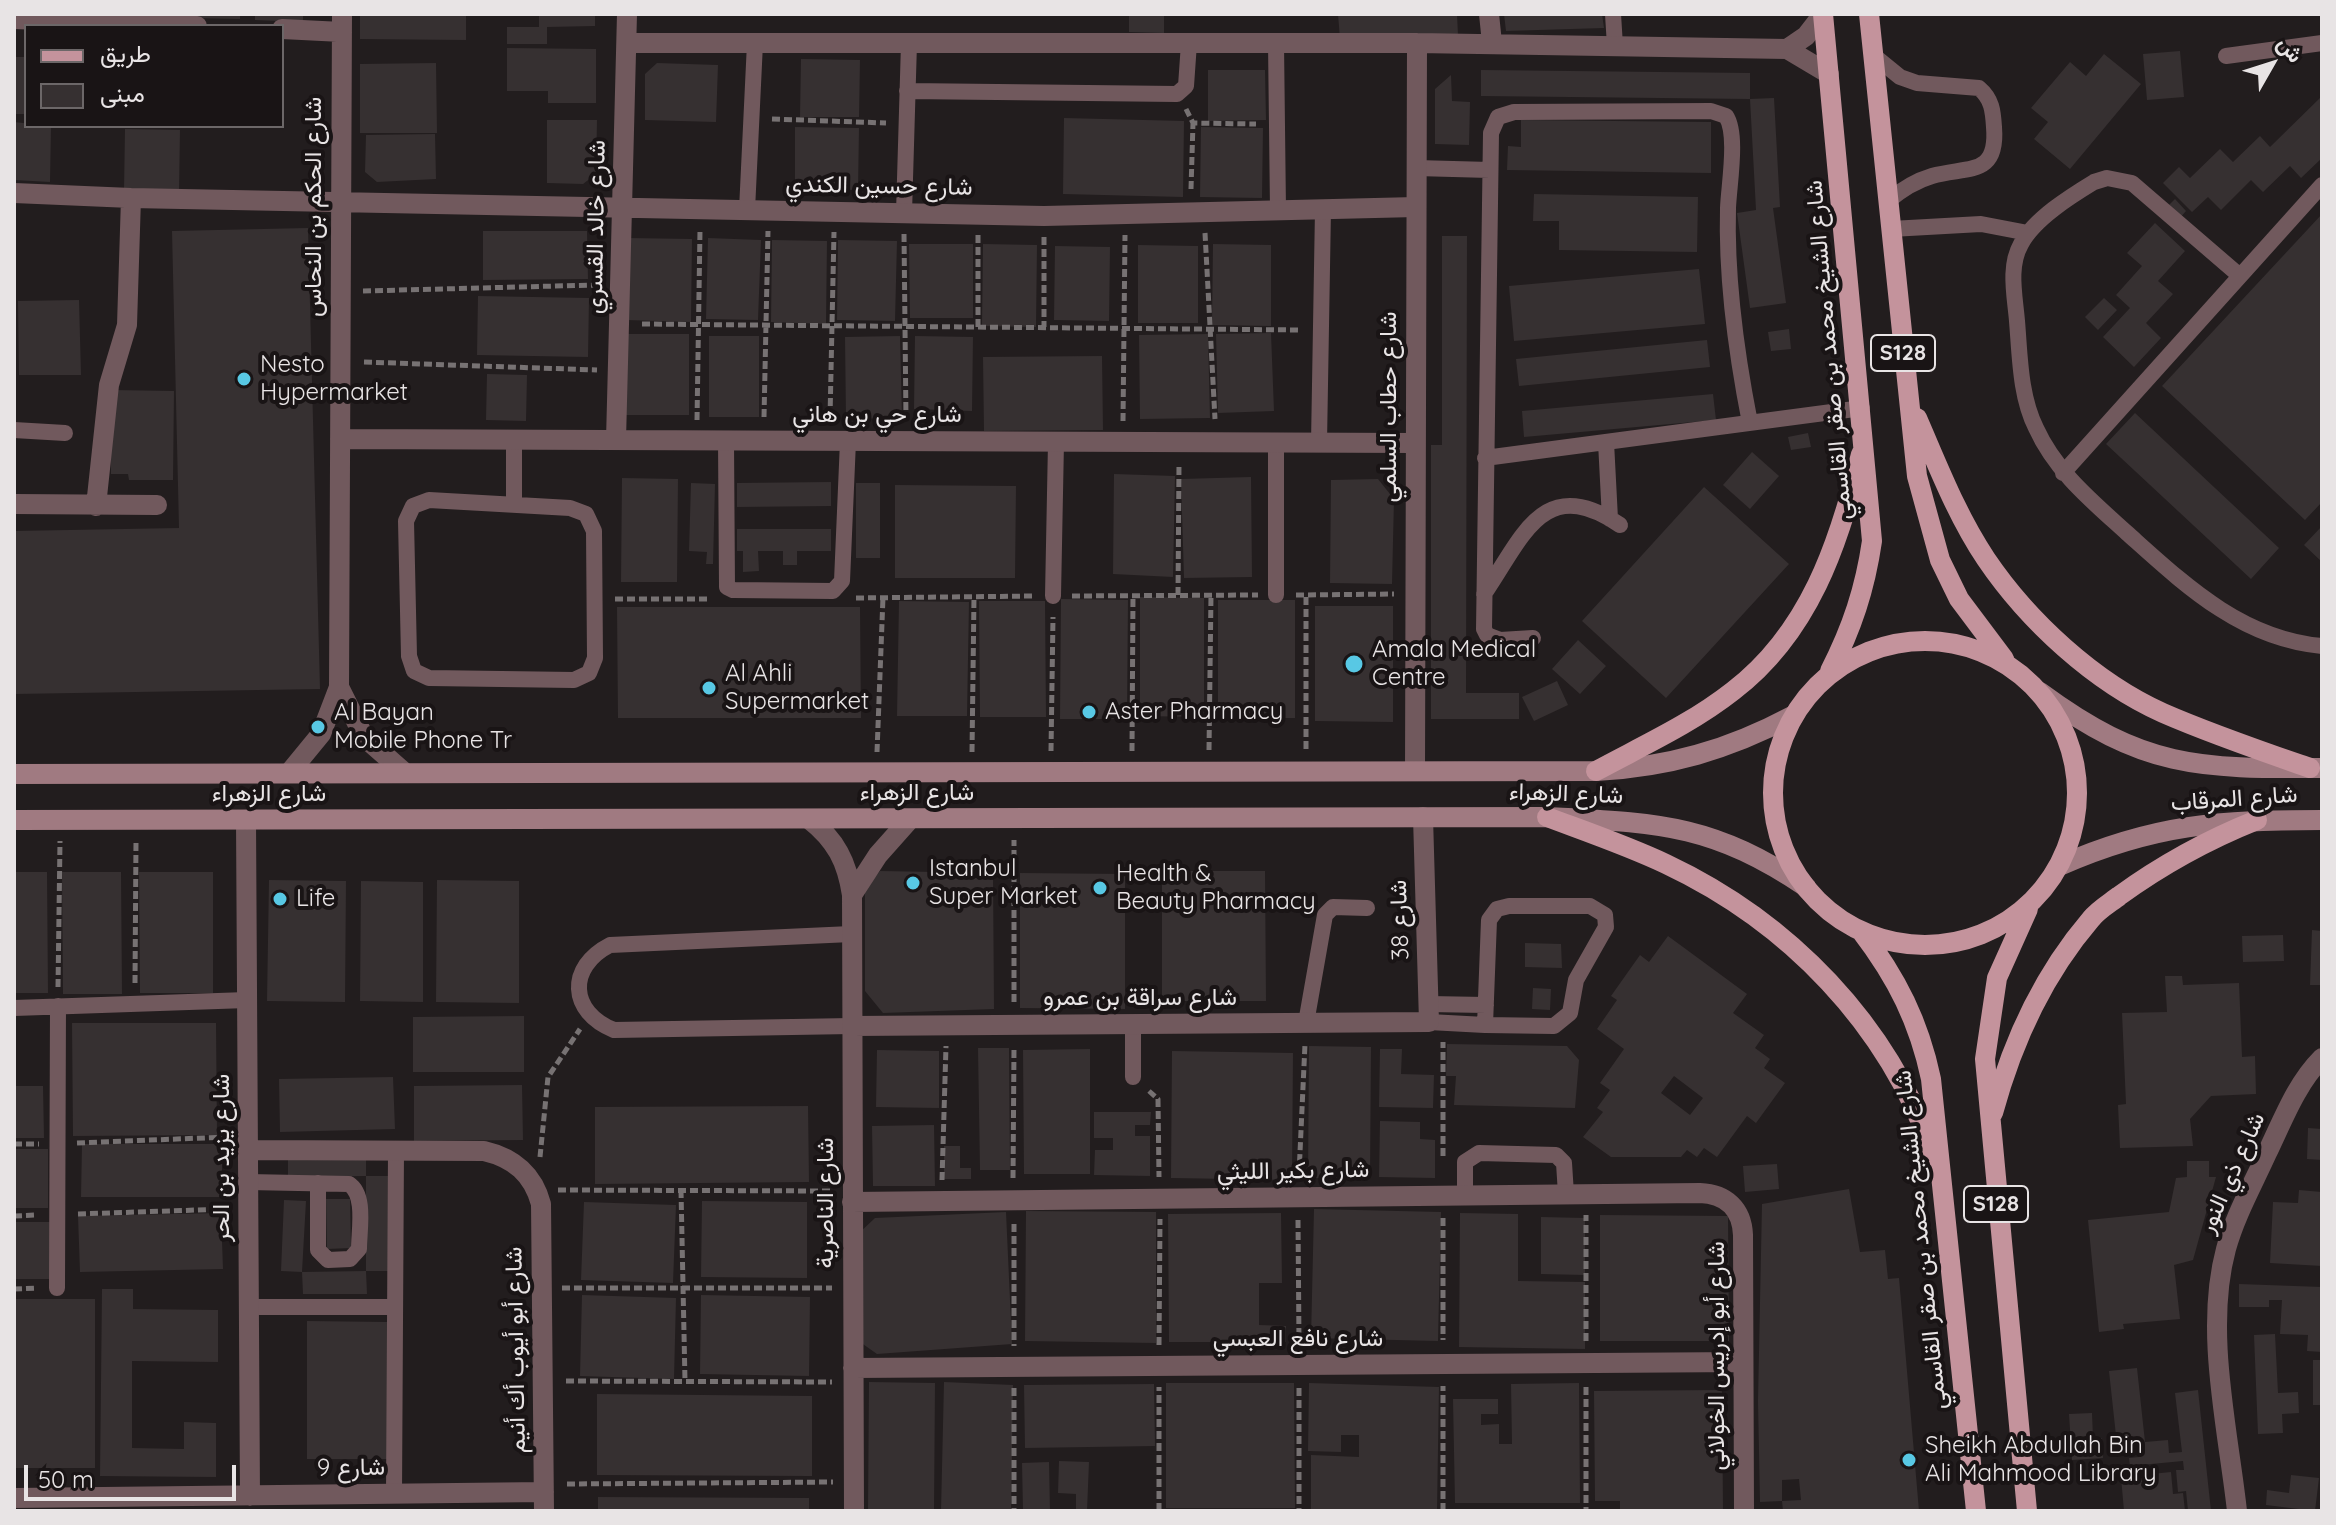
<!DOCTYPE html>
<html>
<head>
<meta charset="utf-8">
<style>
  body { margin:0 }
  #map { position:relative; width:2336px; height:1525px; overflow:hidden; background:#221d1e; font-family:Quicksand,Vazirmatn,sans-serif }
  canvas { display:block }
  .frame { position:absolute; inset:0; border:16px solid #e8e4e5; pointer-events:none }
  .legend { position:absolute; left:24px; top:24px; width:260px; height:104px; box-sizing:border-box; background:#191415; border:2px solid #6c6768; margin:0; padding:10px 14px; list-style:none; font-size:24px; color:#e8e4e5 }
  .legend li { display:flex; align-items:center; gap:16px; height:40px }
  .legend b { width:40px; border:2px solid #6c6768 }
  .north { position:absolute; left:2232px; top:24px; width:80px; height:80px; -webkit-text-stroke:6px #191415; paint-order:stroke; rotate:51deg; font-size:22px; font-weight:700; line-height:32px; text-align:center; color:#e8e4e5 }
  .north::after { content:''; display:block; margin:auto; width:28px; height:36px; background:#e8e4e5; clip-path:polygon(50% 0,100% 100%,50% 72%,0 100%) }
  .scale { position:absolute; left:24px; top:1465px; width:212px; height:36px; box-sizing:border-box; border:4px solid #e8e4e5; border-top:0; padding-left:10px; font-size:24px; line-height:28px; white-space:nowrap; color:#e8e4e5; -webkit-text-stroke:6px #191415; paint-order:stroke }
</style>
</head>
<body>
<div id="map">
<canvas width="2336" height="1525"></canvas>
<div class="frame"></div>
<ul class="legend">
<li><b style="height:10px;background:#c4939c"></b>طريق</li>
<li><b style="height:22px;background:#363031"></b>مبنى</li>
</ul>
<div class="north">ش</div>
<div class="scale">50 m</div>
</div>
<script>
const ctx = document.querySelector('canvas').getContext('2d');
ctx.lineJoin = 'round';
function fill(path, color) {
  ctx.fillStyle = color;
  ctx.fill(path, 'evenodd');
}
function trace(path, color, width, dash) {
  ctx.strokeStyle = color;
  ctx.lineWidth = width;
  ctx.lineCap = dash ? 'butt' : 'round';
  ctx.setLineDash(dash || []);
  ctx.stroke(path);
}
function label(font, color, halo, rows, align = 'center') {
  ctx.font = font + ' Quicksand,Vazirmatn,sans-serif';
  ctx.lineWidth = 8;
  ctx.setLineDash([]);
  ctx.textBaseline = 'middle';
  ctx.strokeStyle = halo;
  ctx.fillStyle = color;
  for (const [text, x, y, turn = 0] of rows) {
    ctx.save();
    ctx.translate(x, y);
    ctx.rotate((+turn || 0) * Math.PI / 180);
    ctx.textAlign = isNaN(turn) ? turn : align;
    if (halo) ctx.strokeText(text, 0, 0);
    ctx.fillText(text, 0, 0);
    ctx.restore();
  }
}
fill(new Path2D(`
  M190 14H240V19L190 18Z
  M255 14H303V22L255 20Z
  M360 14H466V40L360 39Z
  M539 14H595V26L547 27V44H507V27H539Z
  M1129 14H1164V33L1129 32Z
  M1338 14H1457L1458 35 1340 39Z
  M1504 14H1602L1604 28 1506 31Z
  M507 48 596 49V103H548V91H507Z
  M2180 51 2184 97 2147 100 2143 54Z
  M2104 54 2141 84 2070 169 2034 139 2048 122 2031 108 2070 62 2086 76Z
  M14 57H26V114H14Z
  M801 59 860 60 859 117H800Z
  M436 63 437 133H360V64Z
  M657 63 718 65 716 122 645 120V74Z
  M1208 70H1265L1266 120 1208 121Z
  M1481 70 1750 73V99L1481 96Z
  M1451 75 1452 101 1470 102 1469 145 1435 144V89Z
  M2322 96V158L2301 178 2290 166 2263 192 2251 180 2221 210 2208 197 2192 212 2163 183 2179 167 2190 178 2220 149 2233 162 2260 136 2270 147Z
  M1774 98 1780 207 1773 208 1786 303 1750 308 1737 213 1756 210 1750 99Z
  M1064 118 1184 121 1183 197 1063 194Z
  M547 120H597L596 174 583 184 547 183Z
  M1521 120 1711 122V173L1507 170 1508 146 1521 147Z
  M14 122 51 126 50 182 14 180Z
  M795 127 859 128 858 190 795 189Z
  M1201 127 1263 128 1262 198 1200 197Z
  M125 129 180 130 179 193 124 191Z
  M435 134 436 179 377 182 365 172 366 135Z
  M1534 194 1698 197 1697 252 1559 250V221H1533Z
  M2175 199 2186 211 2179 219 2167 207Z
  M2322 214V502L2305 520 2162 386Z
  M2155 223 2185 251 2158 281 2173 294 2146 323 2161 338 2134 367 2103 337 2130 308 2116 295 2142 266 2127 253Z
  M308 228 320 689 14 694V531L179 528 172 231Z
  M483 231H587L588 279 483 280Z
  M1442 236H1467L1466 693H1519V719H1431V445H1442Z
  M627 238 692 239 691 322 626 320Z
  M708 238 761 240 758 320 706 319Z
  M772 240 827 241 826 324 771 322Z
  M838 240 897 241 895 321 837 320Z
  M909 244H973V318H910Z
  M983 244 1037 245 1036 327 982 326Z
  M1213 244 1271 245V326L1212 325Z
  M1138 245 1198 246V323H1138Z
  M1055 246 1110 247 1109 321 1054 320Z
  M1699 269 1705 324 1514 341 1509 286Z
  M478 296 589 298 588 357 477 355Z
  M2104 298 2117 310 2098 330 2085 317Z
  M79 300 81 375H19L18 301Z
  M1789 329 1791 349 1771 351 1768 332Z
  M1271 333 1274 411 1218 413 1216 334Z
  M625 334H689V415H625Z
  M1208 334 1210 418 1140 419 1139 335Z
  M709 336H759V417H709Z
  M900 336 902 418 846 419 845 337Z
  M915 336 973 337 972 411 914 409Z
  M1707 340 1710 367 1519 386 1516 359Z
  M1102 356 1103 430 984 431 983 357Z
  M487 374 527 375 526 421 486 420Z
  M111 390 174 391 173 480H129L128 474H111Z
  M1713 394 1716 420 1524 437 1522 411Z
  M2135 413 2279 548 2251 579 2106 444Z
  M1808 433 1811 447 1791 450 1788 437Z
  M1752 452 1779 476 1750 509 1723 485Z
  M1114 474 1175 476 1173 577 1113 574Z
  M1251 477 1252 577 1184 578 1181 479Z
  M622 478 678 479 677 582H621Z
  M1378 479 1394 499 1392 584 1330 583 1331 480Z
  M831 482V506L737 507V483Z
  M691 483 715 484 713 564H706L707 552 689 551Z
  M856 483H880V558H856Z
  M895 485 1016 486 1015 578H895Z
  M1704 487 1789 564 1666 698 1582 621Z
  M2322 526V562L2304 545Z
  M737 529H831V551H797V565H783V551H758L759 571 743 572V551H737Z
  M1140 597 1204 598V717L1140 716Z
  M1061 599 1128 600 1127 719H1060Z
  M1218 600H1295V718H1218Z
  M899 601 969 602 967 716H897Z
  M979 601H1045L1046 717H980Z
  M1315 606H1393V722L1315 721Z
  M617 607H860L861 718H618Z
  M1578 640 1606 666 1580 694 1552 669Z
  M1557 681 1568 705 1534 721 1522 697Z
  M880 871 993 873 994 1009 883 1013 865 991V888Z
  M1162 871H1265L1266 1001H1162Z
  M14 872H47L48 993H14Z
  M62 872H121L122 994H63Z
  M139 872H213V993H140Z
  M1020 873 1125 874V1009L1020 1008Z
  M269 880 346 881 345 1002 267 1001Z
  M437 880 519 881V1003L436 1002Z
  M361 881 423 882V1002L360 1001Z
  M2312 930 2322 931V985H2310Z
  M2283 935 2284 961 2243 962 2242 936Z
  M1668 936 1747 994 1733 1013 1764 1035 1755 1048 1770 1059 1764 1068 1785 1083 1756 1123 1747 1116 1717 1157 1704 1148 1697 1157 1687 1150 1681 1157H1611L1583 1137 1603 1112 1597 1108 1610 1090 1600 1083 1624 1049 1597 1029 1617 1000 1611 996 1640 955 1649 962ZM1674 1076 1703 1098 1690 1115 1661 1093Z
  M1525 943 1561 944 1562 968 1525 967Z
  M2165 976H2182L2183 985 2239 983 2242 1057 2255 1056 2256 1094 2211 1096 2190 1119 2193 1146 2120 1148 2118 1105 2126 1104 2122 1013 2167 1012Z
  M1533 988 1551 989 1550 1010 1532 1009Z
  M524 1016V1072H413V1017Z
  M72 1023H216L217 1135 73 1136Z
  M1447 1044 1567 1046 1579 1060 1575 1108 1454 1105 1456 1076H1446Z
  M1309 1046 1371 1047 1370 1179 1308 1178Z
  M978 1048H1009L1010 1170H980Z
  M1090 1049V1174H1024L1023 1050Z
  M1380 1049H1402L1401 1074 1434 1075 1433 1108 1379 1107Z
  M877 1050 939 1051V1108L876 1107Z
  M1172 1051 1293 1053 1292 1180 1171 1178Z
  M393 1077 395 1129 280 1132 279 1079Z
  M522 1085 523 1140 414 1141V1086Z
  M14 1086H43L44 1138H14Z
  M808 1106 809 1182 595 1184V1107Z
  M1094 1112H1151L1150 1125H1135V1136H1150V1176L1094 1175 1095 1150H1113V1138H1094Z
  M1380 1121 1420 1122V1139L1435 1140V1178L1379 1177Z
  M934 1125 935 1186H873L872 1126Z
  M2308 1128 2322 1129V1160L2307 1159Z
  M82 1144H222V1197H81Z
  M944 1146H960V1168H971V1179H944Z
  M14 1149H48V1208H14Z
  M366 1158V1176L288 1177V1159Z
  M2187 1161H2209V1177H2216L2193 1260 2174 1265 2180 1319 2123 1324 2124 1329 2099 1332 2088 1220 2169 1212 2176 1178 2187 1177Z
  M1777 1164 1779 1189 1745 1192 1743 1166Z
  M366 1176H388V1271H366Z
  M1849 1189 1860 1252 1885 1250 1888 1279 1899 1278 1919 1511H1783L1782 1501 1801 1500 1799 1479 1782 1480V1501L1760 1502 1758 1401 1762 1204Z
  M2299 1190 2322 1192V1266L2270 1263 2273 1202 2298 1203Z
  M326 1199H350L351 1248 327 1249Z
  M284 1200 306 1201 302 1272 281 1271Z
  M702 1201 807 1202V1278L701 1277Z
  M584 1202 676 1205 673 1283 581 1280Z
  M1314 1209 1441 1212 1438 1341 1311 1338Z
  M1026 1211 1156 1212V1343L1025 1341Z
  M1006 1212 1012 1344 877 1354 860 1342 858 1234 875 1218Z
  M221 1213 223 1269 80 1272 78 1216Z
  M1281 1213 1282 1283H1259V1325L1286 1326V1342H1169L1168 1214Z
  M1460 1213 1518 1214V1281L1585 1282V1349L1459 1347Z
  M1600 1215 1728 1216 1729 1341H1600Z
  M1541 1217 1585 1218V1275L1541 1274Z
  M14 1222H51V1279H14Z
  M366 1271 367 1294H303L302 1272Z
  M2239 1284 2322 1287V1352L2307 1351 2308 1335 2280 1334 2282 1300H2269V1307H2239Z
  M102 1289H133V1309L218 1310V1362L132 1361V1448L184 1449V1422L216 1423V1477L100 1476Z
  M582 1295 676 1298 674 1379 580 1376Z
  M701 1295 810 1297 809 1376 700 1374Z
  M14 1299H95V1468H14Z
  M307 1321 387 1322 388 1459H307Z
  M2275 1334 2278 1393 2298 1392 2299 1413 2282 1414 2283 1433 2258 1434 2254 1335Z
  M2313 1360H2322V1405H2313Z
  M2137 1368 2145 1442 2168 1440 2169 1453 2182 1452 2175 1393 2198 1390 2211 1511H2188L2186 1491 2178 1492 2176 1470H2184L2183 1461 2130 1466 2129 1458 2139 1457 2137 1443 2117 1445 2109 1371Z
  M869 1382 935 1383 934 1511H868Z
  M944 1382 1013 1385 1011 1511H941Z
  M1166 1383H1294L1295 1508H1166Z
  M1309 1383 1439 1387 1437 1511H1311V1455L1359 1457V1435H1341V1452L1308 1451Z
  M1579 1383 1580 1503H1455L1453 1399H1498V1414H1481V1425L1499 1424V1444H1512L1511 1384Z
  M1154 1384 1155 1446 1025 1448 1024 1385Z
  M1722 1390 1723 1511H1620V1501H1595L1594 1391Z
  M597 1394 812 1396V1476L597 1475Z
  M2092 1413 2093 1438H2102L2103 1458 2072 1460 2069 1414Z
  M1059 1461 1089 1462 1087 1511H1076V1494L1058 1493Z
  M1049 1462 1050 1511H1023L1022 1463Z
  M2171 1472 2173 1494 2183 1493 2185 1511H2124L2121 1477Z
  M2291 1475 2319 1478 2315 1511 2266 1505 2267 1490 2289 1493Z
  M598 1497 809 1498V1511H598Z`), '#363031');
trace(new Path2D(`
  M1186 109 1193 123 1256 124
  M772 119 886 123
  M1191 189 1193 123
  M1205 233 1215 419
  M904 234 906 420
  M1044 237V327
  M363 291 596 285
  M642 324 1300 330
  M978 327V235
  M364 362 597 370
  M764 417 768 231
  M830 418 834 232
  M697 420 700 230
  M1123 421 1125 235
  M1178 595 1179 464
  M1296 595 1394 594
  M1072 596 1258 595
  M856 598 1034 596
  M615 599H709
  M1306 749V594
  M1209 750 1211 595
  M1051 751 1053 617
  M1132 751 1133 596
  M877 752 883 597
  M972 752 974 597
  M135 983 136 841
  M58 987 60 841
  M1014 1002V840
  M1149 1091 1158 1099 1159 1177
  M77 1143 227 1137
  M14 1144H39
  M1443 1156V1042
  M540 1157 548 1077 580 1029
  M1299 1174 1305 1044
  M1013 1178 1014 1048
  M942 1180 946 1046
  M558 1190 832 1191
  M681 1190 685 1381
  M78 1214 227 1209
  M14 1216 36 1215
  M1443 1218V1340
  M1298 1220 1299 1342
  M1014 1224V1346
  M562 1288H832
  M14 1289 37 1288
  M1586 1341V1215
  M1159 1345 1160 1219
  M566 1381 832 1382
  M1586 1387V1511
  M1014 1388V1511
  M1299 1388V1511
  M567 1484 833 1482
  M1159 1511V1387
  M1443 1511V1386`), '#777273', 5, [8, 4]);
trace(new Path2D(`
  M1613 14 1615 46
  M1276 43 1278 210
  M1873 55 1900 77 1917 83 1979 88C1992 99 1993 111 1994 127 1998 177 1968 166 1932 176 1915 181 1901 190 1888 201
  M2226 56 2322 43
  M907 91 1177 94 1186 86 1189 43
  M1416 168 1490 170
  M747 210 755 43
  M904 213 909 43
  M1891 229 1981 224 2028 233
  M2240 276 2132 183 2107 178 2094 182C2071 196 2034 219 2021 244 2008 267 2015 296 2017 321 2020 357 2020 396 2036 428 2056 472 2092 501 2127 533 2184 584 2241 639 2322 646
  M14 430 65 433
  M514 440V505
  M726 441 727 587 733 590 833 591 842 581 848 441
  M1606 442 1610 519
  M1319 443 1323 209
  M1485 458 1862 408
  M2063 473 2322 185
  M429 500 570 508 586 514 594 531 595 658 589 673 574 680 429 678 414 671 409 656 406 521 413 506Z
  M1484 594C1523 537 1543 473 1620 525
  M1276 595V443
  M1053 596 1056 442
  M1533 638 1500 640 1487 635 1484 629 1491 133 1498 117 1514 112 1711 111 1726 116C1738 134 1729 184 1728 208 1726 280 1736 352 1750 423
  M1509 906H1590L1605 915 1606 927 1576 980 1570 1013 1554 1026 1485 1025 1489 920 1497 909Z
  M851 934 610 945C567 967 569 1012 614 1030L852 1026
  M1428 1004 1486 1005
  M14 1008 247 1000
  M1429 1022 1485 1025
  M1306 1023 1325 915 1333 907 1367 908
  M1133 1077V1024
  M248 1182 349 1184C366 1195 359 1230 359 1249L350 1259 328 1260 318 1250V1183
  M1465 1195V1162L1479 1153 1556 1155 1564 1163 1566 1194
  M57 1288 58 1006
  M249 1307H395
  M394 1494 396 1151`), '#71595d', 16);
trace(new Path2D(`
  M1489 14 1492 43
  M14 19 197 26
  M282 29 342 32
  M627 43H1417L1787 49 1829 74
  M1787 49 1806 36 1823 14
  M14 193 131 198 1044 216 1416 207
  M340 439 1415 443
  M616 440 627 14
  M14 504 157 505
  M96 506 109 385 127 325 131 198
  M339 687 364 737 405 773
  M1415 771 1417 43
  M289 773 321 734 339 687 342 14
  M809 819C836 840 847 862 852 895L854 1511
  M246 820 250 1496
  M852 895 878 855 910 819
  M852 1026 1429 1022 1423 817
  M248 1150 484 1151C514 1158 533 1174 541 1204L544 1511
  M852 1202 1700 1193C1726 1194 1742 1209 1743 1235L1744 1511
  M853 1368 1743 1362
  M14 1498 544 1492
  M2237 1511C2228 1429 2204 1330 2226 1249 2235 1216 2253 1184 2267 1153 2283 1120 2296 1084 2322 1058`), '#71595d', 20);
trace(new Path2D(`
  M2040 692C2143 768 2198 769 2322 768
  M14 774 1596 771C1668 767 1728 750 1792 716
  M14 820 1547 817C1657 823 1711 823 1806 887
  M2059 866C2154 824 2220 820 2322 820`), '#a07a81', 20);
trace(new Path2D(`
  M1823 14 1872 541C1865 589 1852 628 1830 671
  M1869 14 1917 476 1940 560 1959 599 2004 659
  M1917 418C1938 466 1957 516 1986 559 2028 621 2094 682 2163 713 2211 734 2261 751 2310 768
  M1773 793a152 152 0 1 1 304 0a152 152 0 1 1-304 0Z
  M1596 771C1642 746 1691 724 1733 691 1809 633 1839 544 1861 454
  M1547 817C1587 832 1628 846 1666 864 1789 922 1888 1024 1933 1153
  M1861 931C1897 978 1919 1022 1931 1079L1976 1511
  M1993 1113C2012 1043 2043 975 2091 919 2098 910 2110 903 2119 896 2163 864 2207 840 2257 820
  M2027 1511 1985 1059 1997 978 2028 909`), '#c4939c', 20);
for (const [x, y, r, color] of [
  [244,379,8,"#58c8e4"],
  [1354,664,10,"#58c8e4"],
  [709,688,8,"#58c8e4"],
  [1089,712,8,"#58c8e4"],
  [318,727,8,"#58c8e4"],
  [913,883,8,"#58c8e4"],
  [1100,888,8,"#58c8e4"],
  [280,899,8,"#58c8e4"],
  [1909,1460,8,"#58c8e4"]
]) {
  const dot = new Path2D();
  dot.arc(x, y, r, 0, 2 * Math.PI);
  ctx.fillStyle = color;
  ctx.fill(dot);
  trace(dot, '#191415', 3);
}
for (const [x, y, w] of [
  [1903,353,64],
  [1996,1204,64]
]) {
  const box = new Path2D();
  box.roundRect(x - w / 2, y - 18, w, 36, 6);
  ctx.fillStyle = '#191415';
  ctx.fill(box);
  trace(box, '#e8e4e5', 2);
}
label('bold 22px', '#e8e4e5', null, [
  ["S128",1903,353],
  ["S128",1996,1204]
]);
label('24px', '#e8e4e5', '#191415', [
  ["شارع حسين الكندي",879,186,1],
  ["شارع الحكم بن النحاس",314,207,-90],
  ["شارع خالد القسري",596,227,-89],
  ["شارع الشيخ محمد بن صقر القاسمي",1829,350,-95],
  ["شارع حطاب السلمي",1389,407,-90],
  ["شارع حي بن هاني",877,415],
  ["شارع الزهراء",917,793],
  ["شارع الزهراء",269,794],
  ["شارع الزهراء",1566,794,2],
  ["شارع المرقاب",2234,799,-4],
  ["شارع 38",1400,920,-92],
  ["شارع سراقة بن عمرو",1140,998],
  ["شارع يزيد بن الحر",222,1158,-90],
  ["شارع بكير الليثي",1293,1171,-1],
  ["شارع ذي النور",2232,1173,-66],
  ["شارع الناصرية",826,1203,-90],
  ["شارع الشيخ محمد بن صقر القاسمي",1921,1240,-96],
  ["شارع نافع العبسي",1298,1339],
  ["شارع أبو أيوب أك أنيم",516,1350,-91],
  ["شارع أبو إدريس الخولاني",1717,1356,-90],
  ["شارع 9",351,1468,-1]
]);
label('24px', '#e8e4e5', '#191415', [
  ["Nesto",260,365],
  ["Hypermarket",260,393],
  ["Amala Medical",1372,650],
  ["Centre",1372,678],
  ["Al Ahli",725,674],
  ["Supermarket",725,702],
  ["Aster Pharmacy",1105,712],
  ["Al Bayan",334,713],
  ["Mobile Phone Tr",334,741],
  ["Istanbul",929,869],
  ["Super Market",929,897],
  ["Health &",1116,874],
  ["Beauty Pharmacy",1116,902],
  ["Life",296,899],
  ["Sheikh Abdullah Bin",1925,1446],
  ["Ali Mahmood Library",1925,1474]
], 'left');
</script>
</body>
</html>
